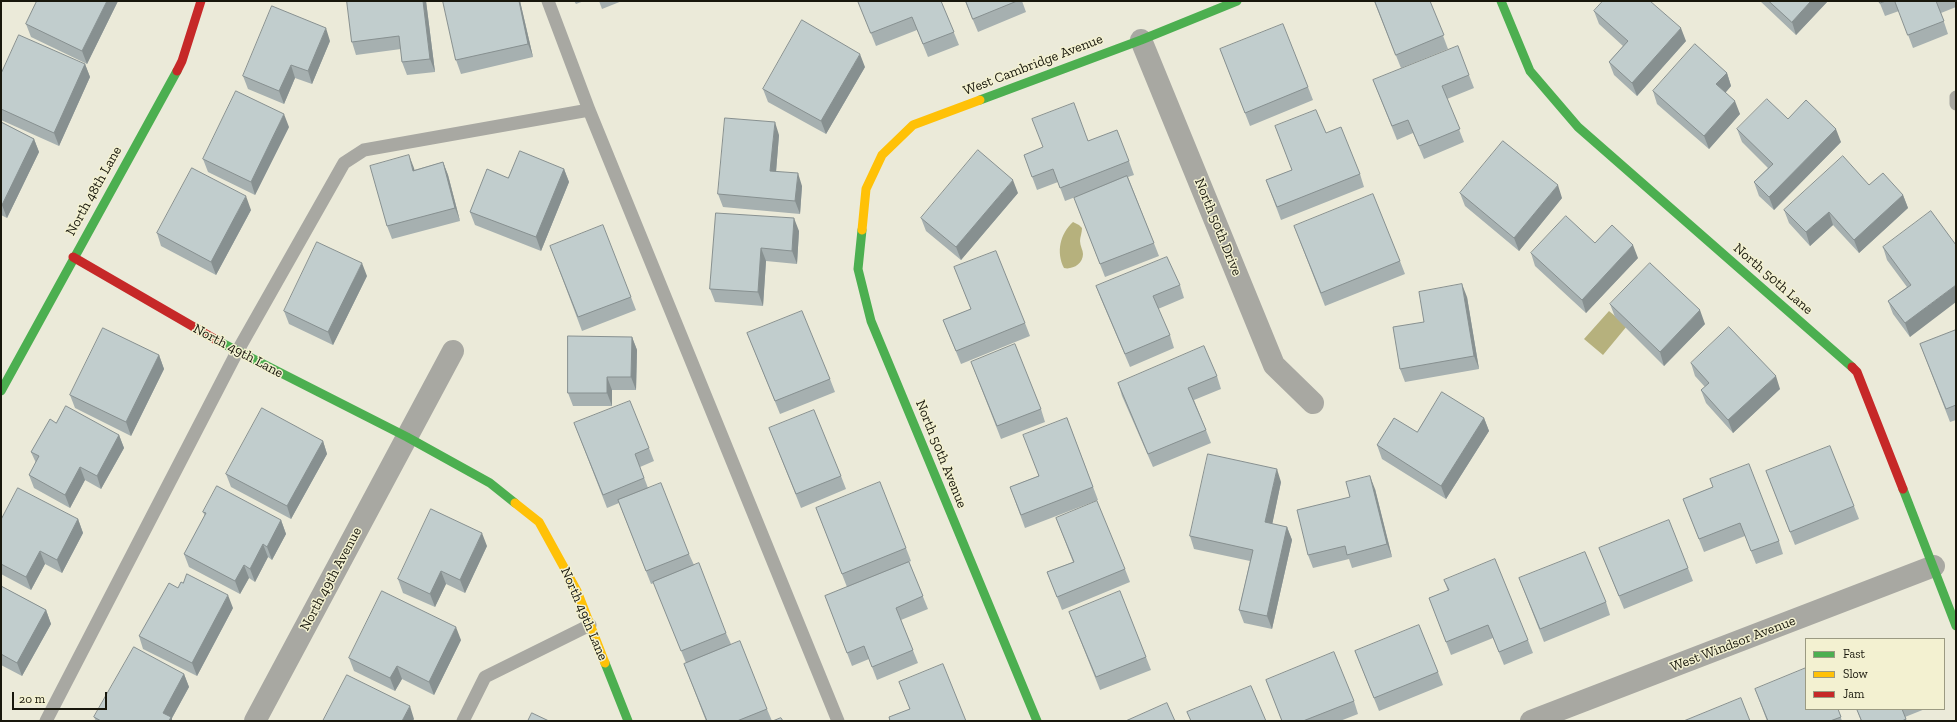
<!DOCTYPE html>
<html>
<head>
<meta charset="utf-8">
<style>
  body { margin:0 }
  #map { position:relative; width:1957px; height:722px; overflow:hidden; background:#ebead9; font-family:"Zilla Slab",serif }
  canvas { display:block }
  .frame { position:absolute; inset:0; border:2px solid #18170c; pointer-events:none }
  .legend { position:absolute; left:1805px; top:638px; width:140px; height:72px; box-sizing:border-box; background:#f3f1d1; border:1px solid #9b9a82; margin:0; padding:5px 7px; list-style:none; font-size:12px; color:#18170c }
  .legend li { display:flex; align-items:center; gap:8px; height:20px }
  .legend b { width:20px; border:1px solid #9b9a82 }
  .scale { position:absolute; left:12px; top:692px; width:95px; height:18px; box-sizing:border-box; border:2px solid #18170c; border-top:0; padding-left:5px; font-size:12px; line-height:14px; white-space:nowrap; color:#18170c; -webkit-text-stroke:3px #f3f1d1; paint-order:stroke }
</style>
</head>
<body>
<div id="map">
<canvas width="1957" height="722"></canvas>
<div class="frame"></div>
<ul class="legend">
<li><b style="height:5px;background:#4caf50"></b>Fast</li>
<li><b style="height:5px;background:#ffc107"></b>Slow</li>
<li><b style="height:5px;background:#c62828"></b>Jam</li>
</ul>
<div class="scale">20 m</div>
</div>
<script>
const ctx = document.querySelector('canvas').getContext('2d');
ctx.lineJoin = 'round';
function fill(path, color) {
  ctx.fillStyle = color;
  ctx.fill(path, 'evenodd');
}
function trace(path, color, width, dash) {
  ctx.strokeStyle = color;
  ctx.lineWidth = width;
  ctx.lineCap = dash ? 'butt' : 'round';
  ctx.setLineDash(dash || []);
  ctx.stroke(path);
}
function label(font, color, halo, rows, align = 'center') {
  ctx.font = font + ' "Zilla Slab",serif';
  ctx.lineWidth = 3;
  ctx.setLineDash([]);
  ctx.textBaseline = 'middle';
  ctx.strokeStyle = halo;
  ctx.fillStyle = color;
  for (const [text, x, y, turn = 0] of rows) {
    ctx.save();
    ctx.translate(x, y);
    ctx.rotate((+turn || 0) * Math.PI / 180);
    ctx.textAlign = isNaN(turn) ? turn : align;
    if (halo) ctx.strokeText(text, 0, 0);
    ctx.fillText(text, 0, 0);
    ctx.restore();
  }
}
fill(new Path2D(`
  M1073 222 1079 225 1082 228C1082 233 1080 237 1080 241 1080 246 1083 250 1083 254 1083 264 1072 270 1064 268 1056 252 1060 234 1073 222Z
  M1609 311 1627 326 1603 355 1584 339Z`), '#b6b17d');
trace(new Path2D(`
  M548 1 589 110 838 721
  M1956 97V104
  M46 721 237 352 344 163 364 150 589 110
  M463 721 485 677 590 625`), '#a8a8a2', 13);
trace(new Path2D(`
  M1141 40 1274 365 1313 403
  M255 721 453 351
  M1531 721 1934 566`), '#a8a8a2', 22);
trace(new Path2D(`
  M1501 1 1530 71 1578 127 1852 367
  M980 100 1141 40 1237 1
  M862 230 858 269 871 321 1037 721
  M218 341 407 437 490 483 515 503
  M1 391 177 71
  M1903 489 1956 626
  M605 663 628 721`), '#4caf50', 9);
trace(new Path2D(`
  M862 230 866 189 882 155 913 125 980 100
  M515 503 539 522 577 591 605 663`), '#ffc107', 9);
trace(new Path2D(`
  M177 71 182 61 201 1
  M73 257 218 341
  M1852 367 1857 372 1903 489`), '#c62828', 9);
fill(new Path2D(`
  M37 1H118L87 64 31 37 26 24Z
  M347 1H426L435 72 407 75 402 62 401 49 356 55 352 42Z
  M443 1H520L533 57 461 74 456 60Z
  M574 1H584L576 4Z
  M599 1H622L602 9Z
  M858 1H941L959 45 928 57 917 30 876 46Z
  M965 1H1022L1026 12 978 32Z
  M1374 1H1430L1448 49 1401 68Z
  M1760 1H1828L1796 35Z
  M1879 1H1956V7L1941 13 1948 34 1913 48 1899 11 1885 16Z
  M1594 11 1686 41 1637 96 1614 75 1609 62 1623 46 1599 24Z
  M330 41 312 84 295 78 284 104 248 89 243 76Z
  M1220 49 1308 87 1313 100 1250 126Z
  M85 64 90 77 59 146 1 120V74Z
  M865 67 826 134 768 102 763 89Z
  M1727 73 1731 86 1725 93 1740 114 1709 149 1657 104 1653 91Z
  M1469 75 1474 88 1447 99 1464 142 1424 159 1413 133 1397 140 1373 80Z
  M1788 119 1841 142 1774 210 1759 196 1754 182 1768 168 1742 142 1737 129Z
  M1 122 34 139 39 152 7 218 1 215Z
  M1275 126 1360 174 1364 187 1281 220 1266 180 1292 170Z
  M289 127 255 195 208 172 203 159Z
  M779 135 776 172 802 186 800 214 723 207 718 194Z
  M1088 141 1129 161 1134 175 1128 177 1159 256 1105 277 1074 198 1104 186 1065 201 1058 182 1037 190 1024 155Z
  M443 162 448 175 460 221 392 239 387 226 414 170Z
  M564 169 569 182 541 251 475 225 470 212 508 178Z
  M1869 185 1903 195 1908 208 1859 253 1833 225 1810 246 1789 223 1784 210Z
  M1018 193 961 260 926 231 921 218Z
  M1460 193 1562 198 1519 251 1465 206Z
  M251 210 216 275 161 246 157 233Z
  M716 213 799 231 797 264 766 261 763 306 715 302 710 289Z
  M1294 226 1400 261 1405 274 1325 306Z
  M1595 243 1638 258 1586 313 1535 266 1531 253Z
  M1956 245 1910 337 1893 314 1888 301 1907 287 1887 260 1883 247Z
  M555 259 631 297 636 310 582 331Z
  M954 267 1025 323 1030 336 961 364 943 320 971 309Z
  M367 276 333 345 289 324 284 311Z
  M1180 285 1184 298 1158 309 1170 335 1174 348 1130 367 1101 299 1096 286Z
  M1467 297 1479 369 1405 382 1400 369 1424 322Z
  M1610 304 1705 324 1664 366 1615 317Z
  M1956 330V420L1950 422 1920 344Z
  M747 333 830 379 835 392 780 414Z
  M632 337 637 350 636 390H612V406H573L568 393Z
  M159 355 164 369 131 436 75 408 70 395Z
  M971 362 1041 409 1045 422 1001 439Z
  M1691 363 1780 389 1733 433 1706 403 1701 390 1705 387 1695 376Z
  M1217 376 1221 389 1194 400 1206 430 1211 443 1153 467 1122 396 1118 383Z
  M1067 418 1098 500 1025 528 1010 487 1038 476Z
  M1484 418 1489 431 1446 499 1382 459 1377 445Z
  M56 423 119 435 124 448 101 489 85 480 70 508 34 488 29 475 36 463 31 452Z
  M574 423 649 448 654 461 640 467 648 488 689 554 694 565 726 633 731 644 767 709 772 721H706L684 664 686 663 654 583 651 584 619 503 607 508Z
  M769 428 841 476 846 489 801 508Z
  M323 441 327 454 291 519 231 487 226 474Z
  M1766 471 1854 506 1859 519 1795 545Z
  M1281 482 1272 524 1287 527 1292 540 1272 629 1244 623 1239 610 1250 561 1194 549 1190 536Z
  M1713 487 1779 541 1783 554 1756 564 1745 536 1704 552 1683 499Z
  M1375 489 1392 557 1352 568 1349 559 1313 568 1308 555 1350 497Z
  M816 508 906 548 911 561 909 562 928 609 901 620 918 663 877 680 869 659 852 666 825 596 847 587Z
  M203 512 281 520 286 534 272 560 268 557 255 582 249 578 240 594 189 567 184 554 205 516Z
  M1056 518 1125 569 1130 582 1062 610 1047 572 1073 562Z
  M78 519 83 533 62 573 45 564 31 590 1 574V520Z
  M487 546 465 593 446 584 435 607 403 593 398 579Z
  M1599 548 1688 568 1693 581 1624 609Z
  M1519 578 1606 602 1610 615 1544 642Z
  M1444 580 1528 640 1533 653 1504 665 1493 638 1451 655 1429 598 1448 591Z
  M1 586 46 610 51 624 22 676 1 665Z
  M233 608 197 676 143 649 139 636Z
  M1069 612 1146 657 1151 670 1100 690Z
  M461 640 434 695 402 679 395 691 354 671 349 658Z
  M1355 651 1438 672 1443 685 1379 711Z
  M184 674 189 687 172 718V721H96L94 717Z
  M1266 680 1354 701 1358 714 1340 721H1282Z
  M1755 689 1838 709 1842 721H1767Z
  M1857 709H1925L1905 717 1907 721H1861Z`), '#a6b0b0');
fill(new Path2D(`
  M107 1H118L87 64 82 51Z
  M423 1H426L435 72 430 59Z
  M519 1H520L533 57 528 44Z
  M1811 1H1828L1796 35 1792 22Z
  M326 28 330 41 312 84 308 71Z
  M1681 28 1686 41 1637 96 1632 83Z
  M860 54 865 67 826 134 821 121Z
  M85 64 90 77 59 146 54 133Z
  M291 65 295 78 284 104 279 91Z
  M1727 73 1731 86 1721 98 1716 84Z
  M1735 101 1740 114 1709 149 1704 136Z
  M284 114 289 127 255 195 251 182Z
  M775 122 779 135 775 184 770 171Z
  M1836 129 1841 142 1774 210 1769 197Z
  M34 139 39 152 7 218 2 205Z
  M409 155 414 168 418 184 413 171Z
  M443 162 448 175 460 221 455 208Z
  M564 169 569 182 541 251 536 237Z
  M798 173 802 186 800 214 795 201Z
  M1013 180 1018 193 961 260 956 247Z
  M1558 185 1562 198 1519 251 1514 238Z
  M1903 195 1908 208 1859 253 1854 240Z
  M246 196 251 210 216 275 211 262Z
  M1829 212 1833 225 1810 246 1806 232Z
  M794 218 799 231 797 264 792 251Z
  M1633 245 1638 258 1586 313 1582 300Z
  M761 248 766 261 763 306 758 292Z
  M362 263 367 276 333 345 328 332Z
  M1462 284 1467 297 1479 369 1474 356Z
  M1956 285V302L1910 337 1905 323Z
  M1700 310 1705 324 1664 366 1660 352Z
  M632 337 637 350 636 390 631 377Z
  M159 355 164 369 131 436 126 422Z
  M1776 376 1780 389 1733 433 1728 420Z
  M607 377 612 390V406L607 393Z
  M1484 418 1489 431 1446 499 1441 486Z
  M119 435 124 448 101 489 97 476Z
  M323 441 327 454 291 519 287 506Z
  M80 467 85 480 70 508 65 495Z
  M1277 469 1281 482 1270 535 1265 522Z
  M1370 476 1375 489 1392 557 1387 544Z
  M78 519 83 533 62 573 57 560Z
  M281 520 286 534 272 560 267 547Z
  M1287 527 1292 540 1272 629 1267 616Z
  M482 533 487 546 465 593 460 580Z
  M263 544 268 557 255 582 250 569Z
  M40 551 45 564 31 590 26 577Z
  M244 565 249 578 240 594 235 581Z
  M441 571 446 584 435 607 430 594Z
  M228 595 233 608 197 676 192 663Z
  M46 610 51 624 22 676 17 663Z
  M456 627 461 640 434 695 429 682Z
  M397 666 402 679 395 691 390 678Z
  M184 674 189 687 172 718V721H166L163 713Z
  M410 706 414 719 413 721H402Z`), '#879090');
const building = new Path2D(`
  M37 1H107L82 51 26 24Z
  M347 1H423L430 59 402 62 399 36 352 42Z
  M443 1H519L528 44 456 60Z
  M858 1H941L954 32 923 44 912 17 871 33Z
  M966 1H1017L973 19Z
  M1375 1H1430L1444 35 1396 55Z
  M1603 1H1650L1681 28 1632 83 1609 62 1628 41 1594 11Z
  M1769 1H1811L1792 22Z
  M1879 1H1886L1880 3Z
  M1895 1H1936L1944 21 1908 35Z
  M272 6 326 28 308 71 291 65 279 91 243 76Z
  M802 20 860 54 821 121 763 89Z
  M1283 24 1308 87 1245 113 1220 49Z
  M19 35 85 64 54 133 1 109V74Z
  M1695 44 1727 73 1716 84 1735 101 1704 136 1653 91Z
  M1458 46 1469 75 1442 86 1460 129 1419 146 1408 120 1392 126 1373 80Z
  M236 91 284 114 251 182 203 159Z
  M1767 99 1788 119 1806 100 1836 129 1769 197 1754 182 1773 164 1737 129Z
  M1074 103 1088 141 1117 130 1129 161 1060 188 1053 169 1032 177 1024 155 1043 147 1032 119Z
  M1316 110 1326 133 1341 127 1360 174 1277 207 1266 180 1292 170 1275 126Z
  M725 118 775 122 770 171 798 173 795 201 718 194Z
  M1 122 34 139 2 205 1 204Z
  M1503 141 1558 185 1514 238 1460 193Z
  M978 150 1013 180 956 247 921 218Z
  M520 151 564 169 536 237 470 212 487 169 508 178Z
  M409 155 413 171 443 162 455 208 387 226 370 166Z
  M1843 156 1869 185 1883 173 1903 195 1854 240 1829 212 1806 232 1784 210Z
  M192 168 246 196 211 262 157 233Z
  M1127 176 1154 243 1100 264 1074 198Z
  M1373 194 1400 261 1321 293 1294 226Z
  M1931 211 1956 245V285L1905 323 1888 301 1911 285 1883 247Z
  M716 213 794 218 792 251 761 248 758 292 710 289Z
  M1566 216 1595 243 1612 225 1633 245 1582 300 1531 253Z
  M603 225 631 297 578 317 550 246Z
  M317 242 362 263 328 332 284 311Z
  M996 251 1025 323 956 351 943 320 971 309 954 267Z
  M1167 257 1180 285 1153 296 1170 335 1125 354 1096 286Z
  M1650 263 1700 310 1660 352 1610 304Z
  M1462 284 1474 356 1400 369 1393 327 1424 322 1419 292Z
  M802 311 830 379 775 401 747 333Z
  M1729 327 1776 376 1728 420 1701 390 1709 383 1691 363Z
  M103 328 159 355 126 422 70 395Z
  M1956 330V405L1946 409 1920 344Z
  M568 336 632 337 631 377H607V393H568Z
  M1015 344 1041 409 997 426 971 362Z
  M1204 346 1217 376 1188 388 1206 430 1148 454 1118 383Z
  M1442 392 1484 418 1441 486 1377 445 1394 418 1417 432Z
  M630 401 649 448 635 454 644 478 603 495 574 423Z
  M66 406 119 435 97 476 80 467 65 495 29 475 39 456 31 452 50 419 56 423Z
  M262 408 323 441 287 506 226 474Z
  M814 410 841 476 796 494 769 428Z
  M1067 418 1093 487 1021 515 1010 487 1039 476 1023 435Z
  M1830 446 1854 506 1790 532 1766 471Z
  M1208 454 1277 469 1265 522 1287 527 1267 616 1239 610 1253 550 1190 536Z
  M1749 464 1779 541 1751 551 1740 523 1699 539 1683 499 1713 487 1710 479Z
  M1370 476 1387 544 1347 555 1345 546 1308 555 1297 510 1350 497 1346 482Z
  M880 482 906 548 842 574 816 508Z
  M661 483 689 554 646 571 618 500Z
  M217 486 281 520 267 547 263 544 250 569 244 565 235 581 184 554 206 513 203 512Z
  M18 488 78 519 57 560 40 551 26 577 1 564V520Z
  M1097 501 1125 569 1057 597 1047 572 1074 562 1056 518Z
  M431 509 482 533 460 580 441 571 430 594 398 579Z
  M1669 520 1688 568 1619 596 1599 548Z
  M1585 552 1606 602 1540 629 1519 578Z
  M1495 559 1528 640 1499 652 1488 625 1446 642 1429 598 1449 590 1444 580Z
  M909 562 923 596 896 608 913 650 872 667 864 646 847 653 825 596Z
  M699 563 726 633 681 651 653 582Z
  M187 574 228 595 192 663 139 636 169 583 178 588 181 582 183 583Z
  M1 586 46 610 17 663 1 654Z
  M382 591 456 627 429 682 397 666 390 678 349 658Z
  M1120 591 1146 657 1096 677 1069 612Z
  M1419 625 1438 672 1374 698 1355 651Z
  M740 641 767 709 737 721H707L684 664Z
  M134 647 184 674 163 713 171 717 169 721H101L94 717Z
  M1334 652 1354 701 1303 721H1282L1266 680Z
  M943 664 966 721H890L889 717 910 709 899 682Z
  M1806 668V709H1838L1841 717 1830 721H1768L1755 689Z
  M347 675 410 706 402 721H323Z
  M1251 686 1266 721H1191L1187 712Z
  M1741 698 1750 721H1684Z
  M1167 703 1175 721H1126Z
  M1857 709H1902L1906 719 1902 721H1862Z
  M532 713 549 721H528Z
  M781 718 783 721H773Z`);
fill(building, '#c1cdcd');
trace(building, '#879090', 1);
label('14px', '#18170c', '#f3f1d1', [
  ["West Cambridge Avenue",1033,65,-21],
  ["North 48th Lane",94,191,-61],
  ["North 50th Drive",1218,227,68],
  ["North 50th Lane",1773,279,41],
  ["North 49th Lane",238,351,28],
  ["North 50th Avenue",941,454,68],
  ["North 49th Avenue",331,579,-62],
  ["North 49th Lane",584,614,67],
  ["West Windsor Avenue",1733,644,-21]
]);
</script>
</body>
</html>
